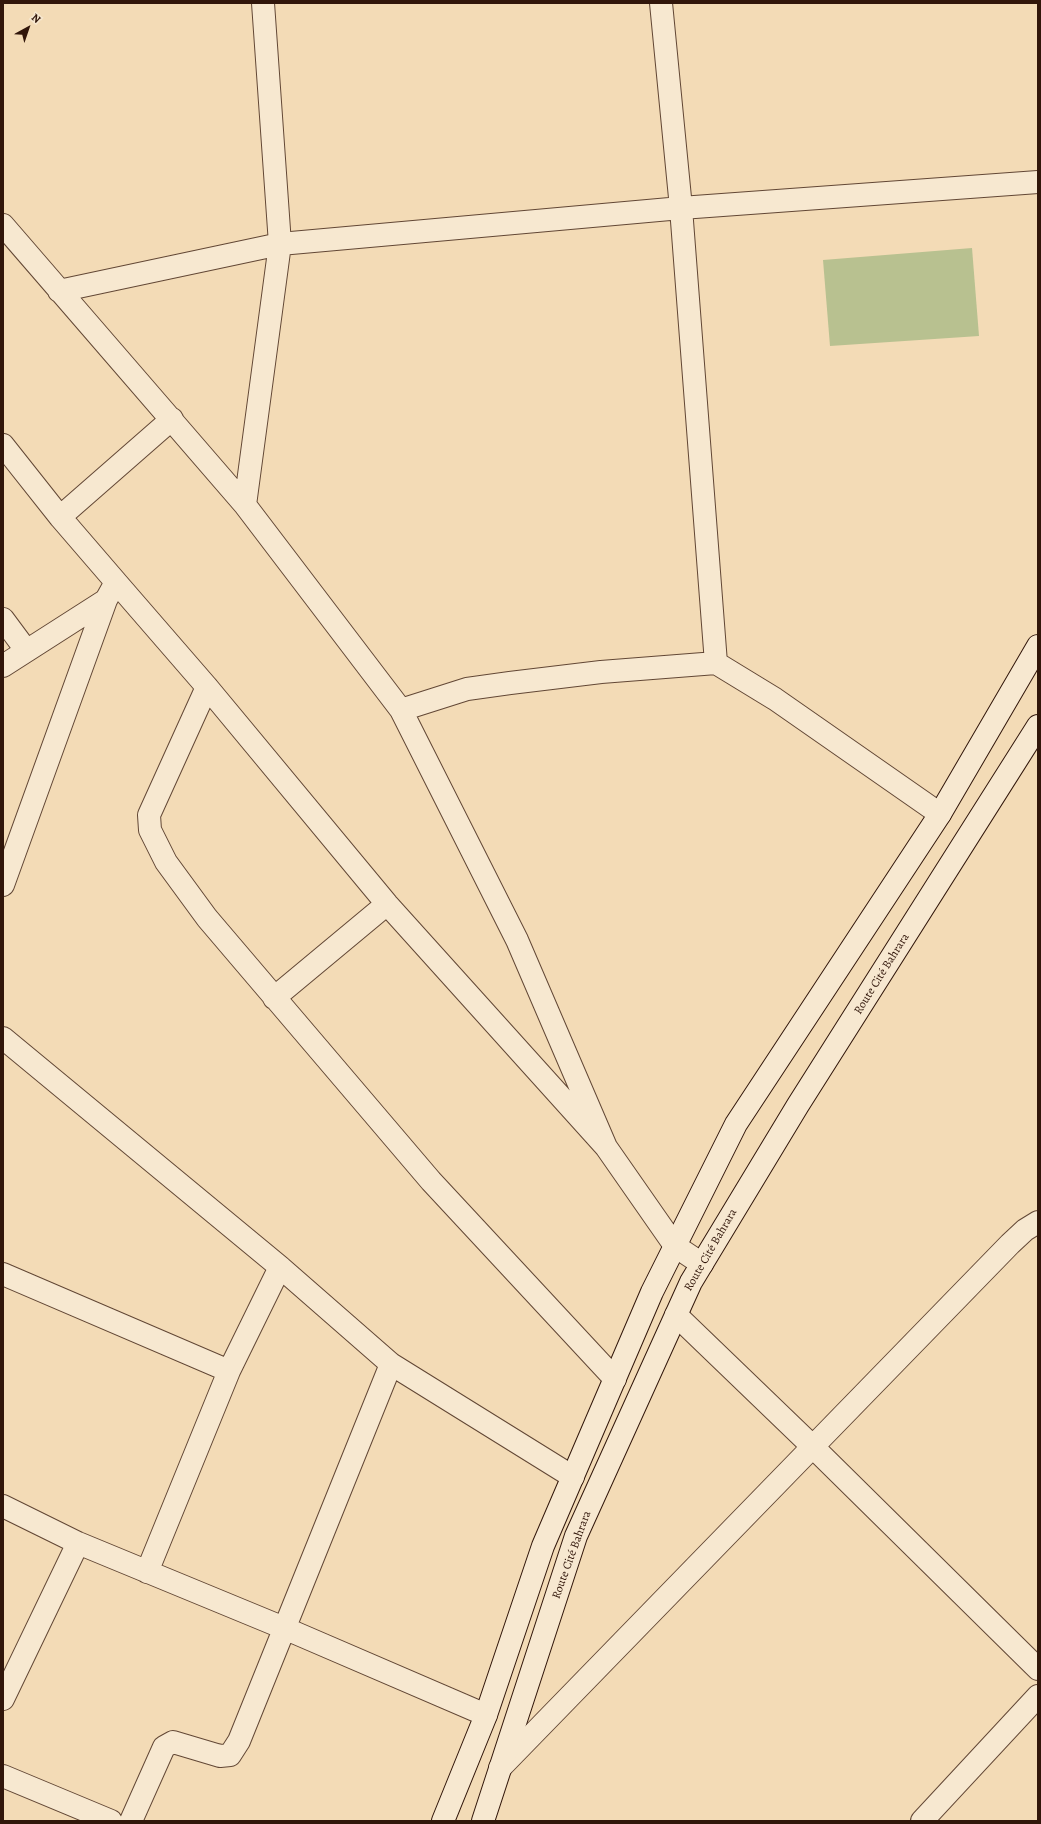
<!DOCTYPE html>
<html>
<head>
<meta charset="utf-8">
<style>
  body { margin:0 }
  #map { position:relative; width:1041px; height:1824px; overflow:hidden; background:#f3dbb6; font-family:Alegreya,serif }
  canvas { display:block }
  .frame { position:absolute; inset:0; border:4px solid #31160a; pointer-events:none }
  .north { position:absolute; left:8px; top:8px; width:40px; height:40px; -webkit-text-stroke:3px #f7e8d0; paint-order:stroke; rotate:40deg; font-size:11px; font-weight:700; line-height:16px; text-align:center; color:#31160a }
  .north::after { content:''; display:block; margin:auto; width:14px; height:18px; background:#31160a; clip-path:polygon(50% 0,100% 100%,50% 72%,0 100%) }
</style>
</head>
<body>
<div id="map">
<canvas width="1041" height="1824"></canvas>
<div class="frame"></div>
<div class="north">N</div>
</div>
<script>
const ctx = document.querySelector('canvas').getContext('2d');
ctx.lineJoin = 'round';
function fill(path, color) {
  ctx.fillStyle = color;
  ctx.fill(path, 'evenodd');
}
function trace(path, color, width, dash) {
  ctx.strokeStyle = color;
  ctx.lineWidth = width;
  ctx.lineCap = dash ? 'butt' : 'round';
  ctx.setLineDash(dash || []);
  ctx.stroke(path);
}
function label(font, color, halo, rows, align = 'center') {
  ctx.font = font + ' Alegreya,serif';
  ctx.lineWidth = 3;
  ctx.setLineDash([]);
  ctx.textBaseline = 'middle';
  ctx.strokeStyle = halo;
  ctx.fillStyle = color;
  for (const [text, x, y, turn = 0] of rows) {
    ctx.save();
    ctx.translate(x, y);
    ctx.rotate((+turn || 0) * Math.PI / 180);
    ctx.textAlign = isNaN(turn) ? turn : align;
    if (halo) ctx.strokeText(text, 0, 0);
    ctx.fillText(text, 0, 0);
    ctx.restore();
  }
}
fill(new Path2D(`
  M972 248 979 336 830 346 823 260Z`), '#b8c190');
const minor = new Path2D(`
  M661 3 681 208 716 663
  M3 225 245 505
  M59 291 280 244 263 3
  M3 445 60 517 116 582
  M60 517 172 419
  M3 619 26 650
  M3 666 106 600
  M207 687 149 815 150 830 166 862 207 918 431 1181 615 1379
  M401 710 467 689 510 683 601 672 716 663 775 699 940 814
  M3 885 106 600 116 582 207 687 387 904 606 1147 675 1246 702 1264
  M274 998 387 904
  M3 1038 280 1267 391 1364 573 1477
  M606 1147 517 940 401 710 245 505 280 244 681 208 1038 182
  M3 1274 229 1371
  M676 1315 812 1446 1038 1669
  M3 1506 78 1543 284 1628 486 1715
  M147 1572 229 1371 280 1267
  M3 1699 78 1543
  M500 1768 1010 1244 1025 1230 1038 1222
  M3 1776 111 1821
  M131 1821 164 1747 173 1742 220 1756 230 1755 239 1741 391 1364
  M922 1821 1038 1696`);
const secondary = new Path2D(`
  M443 1821 486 1715 543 1546 652 1292 736 1124 940 814 1038 646
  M483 1821 576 1536 691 1282 798 1105 1038 726`);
trace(minor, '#624735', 24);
trace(secondary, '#31160a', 24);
trace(minor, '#f7e8d0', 22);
trace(secondary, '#f7e8d0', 22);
label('12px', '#31160a', '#f7e8d0', [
  ["Route Cité Bahrara",882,974,-58],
  ["Route Cité Bahrara",711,1250,-60],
  ["Route Cité Bahrara",572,1555,-70]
]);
</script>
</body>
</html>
